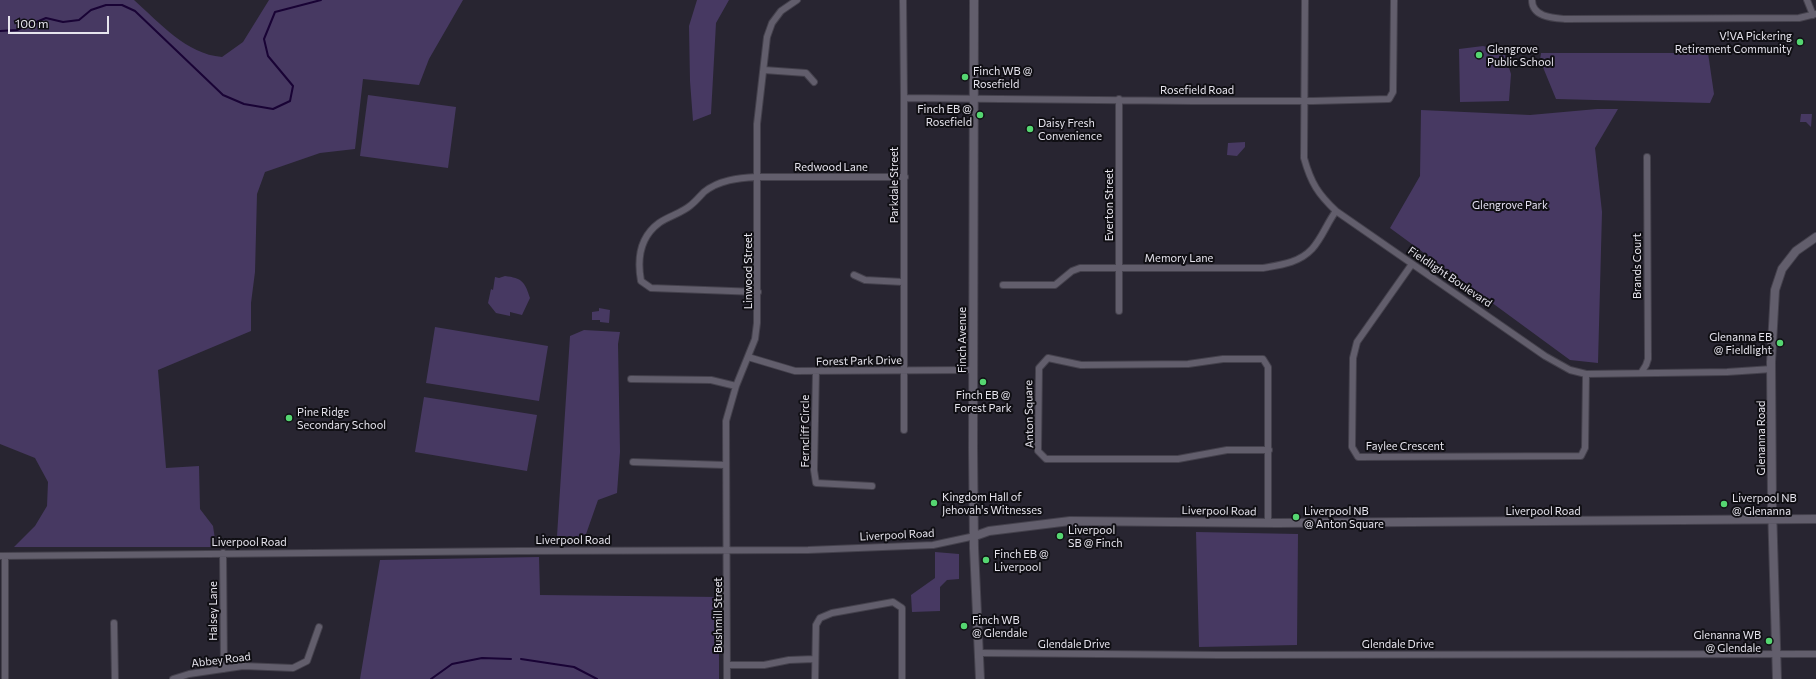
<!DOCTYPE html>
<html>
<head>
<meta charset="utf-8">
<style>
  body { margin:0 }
  #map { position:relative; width:1816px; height:679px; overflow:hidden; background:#282531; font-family:Commissioner,sans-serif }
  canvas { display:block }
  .scale { position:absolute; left:8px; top:16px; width:101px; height:18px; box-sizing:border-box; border:2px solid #e6e4ed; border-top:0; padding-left:5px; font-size:12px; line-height:14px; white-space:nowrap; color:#e6e4ed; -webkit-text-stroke:3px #100f14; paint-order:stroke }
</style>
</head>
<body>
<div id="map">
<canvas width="1816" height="679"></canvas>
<div class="scale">100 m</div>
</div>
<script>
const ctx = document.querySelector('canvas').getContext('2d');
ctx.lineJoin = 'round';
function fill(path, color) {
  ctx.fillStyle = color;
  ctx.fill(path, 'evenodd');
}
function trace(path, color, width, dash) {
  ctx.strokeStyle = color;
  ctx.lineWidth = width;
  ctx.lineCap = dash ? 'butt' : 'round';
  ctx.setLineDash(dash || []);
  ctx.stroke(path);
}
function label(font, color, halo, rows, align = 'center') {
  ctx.font = font + ' Commissioner,sans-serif';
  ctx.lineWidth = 4;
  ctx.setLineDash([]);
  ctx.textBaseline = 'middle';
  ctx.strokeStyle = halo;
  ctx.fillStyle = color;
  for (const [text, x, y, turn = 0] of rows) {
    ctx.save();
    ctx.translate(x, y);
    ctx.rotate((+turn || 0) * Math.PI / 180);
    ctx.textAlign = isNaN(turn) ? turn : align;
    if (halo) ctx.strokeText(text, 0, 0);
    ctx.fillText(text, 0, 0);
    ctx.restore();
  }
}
fill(new Path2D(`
  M0 0H134C160 23 186 54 222 57L243 42 269 0H463L429 59 419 85 363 79 355 149 320 153 265 172 257 194 255 272 251 303V331L158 370 166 468 199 466 200 509 213 526 216 546 215 547H14L35 526 47 506 48 482 35 458 0 444Z
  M697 0H729L716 23 711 114 693 121 690 81 689 26Z
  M1483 46 1504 52 1511 74 1509 101 1460 102 1459 49Z
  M1541 53H1708L1714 94 1710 103 1556 99 1540 60Z
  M368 95 456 107 448 168 360 156Z
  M1597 109H1618L1595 148 1602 212 1598 363 1570 360 1390 228 1420 176 1421 110 1530 115Z
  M1801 114H1812L1811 127 1806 122H1800Z
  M1245 142V147L1237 156 1227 155 1228 143Z
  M505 276C522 278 525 282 530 298L522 315 510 312V316L496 313 488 303 491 289 493 290 495 277 499 278Z
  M599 308 610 310 609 323 600 322V320H592V312L599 311Z
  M435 327 548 346 539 401 426 383Z
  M584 330 620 332 618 344 620 452 617 493 598 500 585 537 557 536 570 336Z
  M424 397 537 415 527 471 415 452Z
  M1196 532 1298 534 1297 645 1199 647Z
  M935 552 959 554V579L947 580 940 587V611L912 612 911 595 935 578Z
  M539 557 540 595 719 597V679H360L380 560Z`), '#473962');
trace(new Path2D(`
  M0 31 17 30 46 18 63 22 79 20 91 10 106 5H122L135 11 223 95 244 104 273 109 290 101 293 86 268 56 264 39 275 12 321 0
  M521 659 574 667 597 679
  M431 679 452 664 482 658 511 659`), '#190335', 2);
const street = new Path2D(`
  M903 0 904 98V430
  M1305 0 1304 158C1311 183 1318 194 1336 211L1545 356 1570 370 1586 374 1727 372 1772 369
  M1532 0C1532 17 1553 18 1565 19L1799 18 1816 14
  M1807 0 1813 15
  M764 70 806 73 814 82
  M904 98 1193 101H1313L1389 99 1393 92 1394 0
  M1119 99V311
  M1412 264 1357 342 1353 358 1352 447 1358 457 1581 456 1585 448 1586 374
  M854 275 865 280 903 282
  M1003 285H1055L1072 271 1080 268H1263C1280 265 1299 263 1312 249 1322 238 1327 223 1336 211
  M758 292 651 288 641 281C637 259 640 237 659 223 669 216 682 213 691 205 696 201 700 196 704 192 719 180 738 178 757 177H905
  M748 357 795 371 973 370
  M816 371 814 470 816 483 872 486
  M1641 373 1646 365 1648 359 1647 157
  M631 379 711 380 736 386
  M633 462 725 465
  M1268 523V367L1263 359H1223L1188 364 1081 365 1048 358 1039 368 1038 451 1046 459H1178L1227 450H1269
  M223 553 224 669
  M0 556 520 551 808 550 933 545 975 536
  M5 556V679
  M114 623 115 679
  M980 653 1219 655 1816 654
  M727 665H764L789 660 814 659
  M173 679 189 674 243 666 293 668 307 661 319 627
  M727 679 726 421 736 386 755 339 757 323V124L767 37 772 23 781 11 797 0
  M815 679 816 625 820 618 832 613 893 602 902 608V679`);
const secondary = new Path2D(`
  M974 0 973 448 974 548 980 679
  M975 536 989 531 1070 521 1277 523 1816 519
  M1777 679 1772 506 1771 362 1775 290 1782 269 1796 251 1816 237`);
trace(street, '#44414c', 8);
trace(secondary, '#44414c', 10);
trace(street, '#625e6c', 6);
trace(secondary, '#625e6c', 8);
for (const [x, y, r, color] of [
  [1800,42,4,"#55d671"],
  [1479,55,4,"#55d671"],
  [965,77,4,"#55d671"],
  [980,115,4,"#55d671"],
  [1030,129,4,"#55d671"],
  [1780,343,4,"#55d671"],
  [983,382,4,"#55d671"],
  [289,418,4,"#55d671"],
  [934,503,4,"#55d671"],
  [1724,504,4,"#55d671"],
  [1296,517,4,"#55d671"],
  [1060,536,4,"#55d671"],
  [986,560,4,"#55d671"],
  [964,626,4,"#55d671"],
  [1769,641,4,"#55d671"]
]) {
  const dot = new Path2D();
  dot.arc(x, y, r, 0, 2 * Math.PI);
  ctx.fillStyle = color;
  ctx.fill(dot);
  trace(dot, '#100f14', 1.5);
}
label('11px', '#e6e4ed', '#100f14', [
  ["V!VA Pickering",1792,36,"right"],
  ["Retirement Community",1792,49,"right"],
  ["Glengrove",1487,49],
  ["Public School",1487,62],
  ["Finch WB @",973,71],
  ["Rosefield",973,84],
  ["Finch EB @",972,109,"right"],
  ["Rosefield",972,122,"right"],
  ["Daisy Fresh",1038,123],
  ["Convenience",1038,136],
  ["Glenanna EB",1772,337,"right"],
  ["@ Fieldlight",1772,350,"right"],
  ["Finch EB @",983,395,"center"],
  ["Forest Park",983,408,"center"],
  ["Pine Ridge",297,412],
  ["Secondary School",297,425],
  ["Kingdom Hall of",942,497],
  ["Jehovah's Witnesses",942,510],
  ["Liverpool NB",1732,498],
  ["@ Glenanna",1732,511],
  ["Liverpool NB",1304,511],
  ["@ Anton Square",1304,524],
  ["Liverpool",1068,530],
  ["SB @ Finch",1068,543],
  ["Finch EB @",994,554],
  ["Liverpool",994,567],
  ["Finch WB",972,620],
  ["@ Glendale",972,633],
  ["Glenanna WB",1761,635,"right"],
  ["@ Glendale",1761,648,"right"]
], 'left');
label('11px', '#e6e4ed', '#100f14', [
  ["Rosefield Road",1197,90],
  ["Redwood Lane",831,167],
  ["Parkdale Street",894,185,-90],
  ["Everton Street",1109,205,-90],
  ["Memory Lane",1179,258],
  ["Brands Court",1637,266,-90],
  ["Linwood Street",748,271,-90],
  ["Fieldlight Boulevard",1450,277,34],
  ["Finch Avenue",962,340,-90],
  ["Forest Park Drive",859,361,-1],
  ["Anton Square",1029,414,-91],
  ["Ferncliff Circle",805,431,-90],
  ["Glenanna Road",1761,438,-90],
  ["Faylee Crescent",1405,446],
  ["Liverpool Road",1219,511,1],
  ["Liverpool Road",1543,511],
  ["Liverpool Road",897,535,-3],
  ["Liverpool Road",573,540],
  ["Liverpool Road",249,542],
  ["Halsey Lane",213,611,-90],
  ["Bushmill Street",718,615,-90],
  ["Glendale Drive",1074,644],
  ["Glendale Drive",1398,644],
  ["Abbey Road",221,660,-7]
]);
label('11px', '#e6e1f3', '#100f14', [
  ["Glengrove Park",1510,205]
]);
</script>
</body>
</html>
